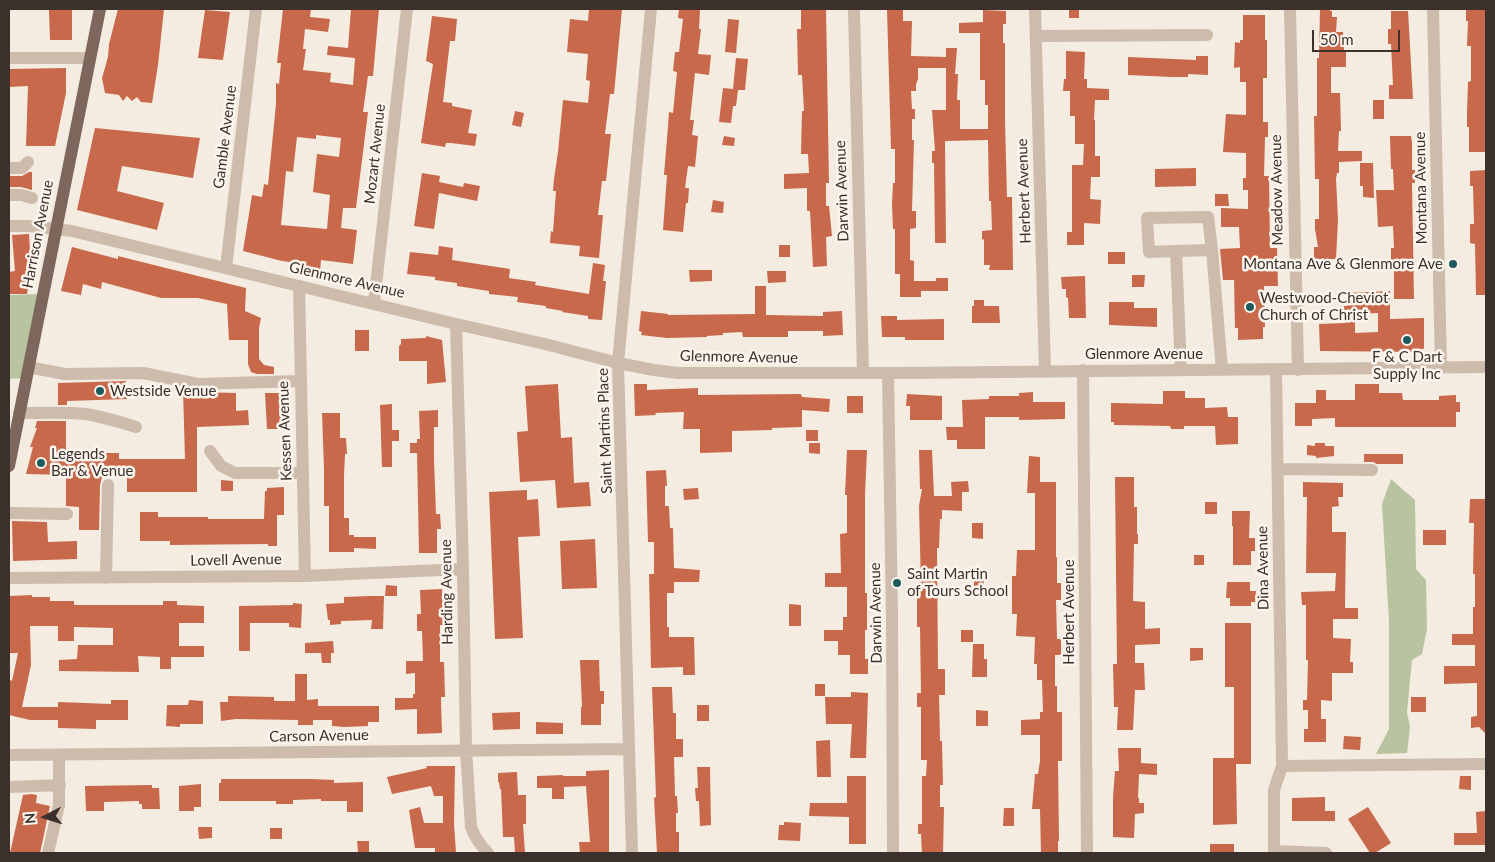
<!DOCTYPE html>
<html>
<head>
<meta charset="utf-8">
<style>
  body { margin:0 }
  #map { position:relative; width:1495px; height:862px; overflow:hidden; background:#f4ebe1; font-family:Lato,sans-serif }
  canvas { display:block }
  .frame { position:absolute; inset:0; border:10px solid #3b302b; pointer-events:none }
  .north { position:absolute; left:20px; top:792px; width:50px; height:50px; -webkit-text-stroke:4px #fbf5ee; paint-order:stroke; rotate:265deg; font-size:14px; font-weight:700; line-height:20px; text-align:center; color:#3b302b }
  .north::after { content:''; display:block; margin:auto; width:18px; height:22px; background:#3b302b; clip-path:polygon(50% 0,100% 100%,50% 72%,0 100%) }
  .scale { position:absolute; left:1312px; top:30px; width:88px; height:22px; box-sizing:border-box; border:2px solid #3b302b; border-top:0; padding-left:6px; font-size:15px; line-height:18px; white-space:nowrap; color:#3b302b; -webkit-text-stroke:4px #fbf5ee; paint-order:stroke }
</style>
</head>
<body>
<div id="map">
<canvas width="1495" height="862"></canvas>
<div class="frame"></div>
<div class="north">N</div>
<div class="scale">50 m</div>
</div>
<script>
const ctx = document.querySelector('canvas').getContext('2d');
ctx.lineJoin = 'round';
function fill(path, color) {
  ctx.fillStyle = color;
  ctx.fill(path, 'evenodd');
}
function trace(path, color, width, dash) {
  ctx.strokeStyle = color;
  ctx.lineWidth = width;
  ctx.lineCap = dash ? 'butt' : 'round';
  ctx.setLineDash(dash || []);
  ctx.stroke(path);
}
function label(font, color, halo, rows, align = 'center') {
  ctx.font = font + ' Lato,sans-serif';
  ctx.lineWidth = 5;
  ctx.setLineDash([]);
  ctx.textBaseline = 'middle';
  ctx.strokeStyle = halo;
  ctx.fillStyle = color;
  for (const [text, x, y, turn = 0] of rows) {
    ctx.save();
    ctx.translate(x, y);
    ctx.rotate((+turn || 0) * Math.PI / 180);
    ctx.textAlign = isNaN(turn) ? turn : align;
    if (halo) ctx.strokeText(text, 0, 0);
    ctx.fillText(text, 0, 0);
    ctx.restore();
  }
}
fill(new Path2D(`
  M43 294 26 378 9 379V295Z
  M1391 479 1415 500 1416 569 1426 580 1427 629 1422 654 1412 660 1407 712 1410 727 1407 753 1376 754 1389 729V622L1382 504Z`), '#b8c4a0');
fill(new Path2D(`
  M118 9H164L158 65 152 103 141 102 137 97 132 101 127 96 123 101 119 95 105 93 102 78 108 57 109 44Z
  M283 9H311L310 17 330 19 328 32 305 29 303 49H306L303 70 331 73 330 82 353 85 355 58 327 55 328 46 348 48 351 9H379L373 76H368L363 112H368L356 208H343L341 228 357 230 353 264 321 260 320 271 305 269 306 264 282 261 243 251 252 195 262 197 264 184 268 185 276 104V83L279 84 281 63H277ZM316 135 341 138 339 157 317 154 313 192 330 195 327 229 281 225 286 171 293 172 297 137 316 139Z
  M589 9H622L614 94H610L605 134H611L606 181H602L598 215H603L599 258 579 256 580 246 550 243 551 231 553 232 556 191H553L554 179 558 152 563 100 588 103 590 81 586 80 588 54 567 52 570 19 588 21Z
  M679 9H700L699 29H701L698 54 711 55 709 75 695 73 690 120H694L692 135 698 136 695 167 688 166 685 188H689L688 203H686L683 232 663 230 667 175H664L668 126 669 112 673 113 677 72 673 71 675 52H679L683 19 678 18Z
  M801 9H826L829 183H826V206H829L832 236 826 237 827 266 813 267 810 211H807V188L784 189V174L809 173 808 154H801L802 111H804L802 75H798L797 29H801Z
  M887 9H903V21H912L911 56 946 57V48H957L955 74H958L957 100H960V129H988V105H985V80H980V33H959V23L983 22V10L1006 11V24H1003V43H1005V121L1007 197H1012L1013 270H989L990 265H984V239L982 240V231L992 230 991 201H989L988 140 945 141 946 243H935L934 163H932V151H935L932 110H946V68H918V80L917 81 916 85V91H911L912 109H915V119H912V140H914L912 211H916V228L910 229V260L914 261V281H936V278H948V291H921V297H900V274H895V229H893L892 204 893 183H895V149H891Z
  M1069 9H1079V18H1069Z
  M1320 9H1330V11H1332V17H1337L1336 32H1343L1344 51H1346V67H1331V93H1340L1341 131H1339L1338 151H1362V161L1339 162V173H1337L1336 179 1338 220 1336 259H1314V247H1318L1315 229V219H1319V179H1315L1314 116H1317V58H1319Z
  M1466 9H1486V152H1469V127H1467V112L1468 82 1471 81V46H1467L1468 21H1466Z
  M49 10H72V40H50Z
  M205 10 230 12 223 60 198 58Z
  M1391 11H1408L1413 99H1389V85H1393L1391 44H1388V29H1391Z
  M1243 15H1265V40H1267V78H1263V122H1268V137H1265L1264 176H1269L1270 248H1277L1278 286H1264L1265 327H1263V339L1238 340V328H1235L1234 280H1223L1220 249 1240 248 1239 227H1221V208L1248 209V190H1243V178H1246V153L1223 152 1226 114 1246 115V82H1240V67L1234 68 1235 42 1240 43V40H1243Z
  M432 16 457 19 455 41H450L443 102 452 103V106L472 110 468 133 477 134 475 146 451 143H446L445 147 421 143 433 64 426 61Z
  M728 19 739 20 736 53 725 52Z
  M1066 51 1085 52 1084 79H1087V88L1109 89V100H1095L1094 120H1095V156H1100V177H1091L1090 199 1101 200 1100 224 1084 223V245H1067V232H1072V165H1083L1084 144H1075V116H1070V91H1063L1064 79H1066Z
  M1196 56H1208V75L1188 74V77H1172L1128 75V57L1196 60Z
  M736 58 748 59 745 90H738L736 106H733L731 123 719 122 723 88 733 89Z
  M66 68V93L55 146H26L28 86 9 87V69Z
  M1373 100H1384V119H1373Z
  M515 111 524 113 521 127 512 125Z
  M95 128 200 138 193 178 122 166 117 191 164 203 157 230 77 210Z
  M724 136 735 138 734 146 722 145Z
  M1390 136H1411L1412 143V170H1415V183H1412L1414 299H1394V270H1391V248H1394L1393 226 1378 227 1376 190H1394L1393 169H1391Z
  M1360 163H1373L1374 198 1363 197V186H1360Z
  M1196 168V186L1155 187V169Z
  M1486 170V295H1476L1475 244 1470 243V224H1474L1473 186H1470V171Z
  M29 172H32V190L21 187H9V176H22Z
  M422 173 440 176 439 182 463 187 464 183 480 186 477 201 439 193 434 229 414 226Z
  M1215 194H1228L1229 206H1215Z
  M713 200 724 202 723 213 711 212Z
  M29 234 31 269 27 294H9V272L15 271 12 235Z
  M779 245H790V257H779Z
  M439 246 453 248 452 260 510 269 509 278 536 282 535 285 589 294 593 263 605 265 603 281H606L602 320 588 319V316L562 312 563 311 546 308V306L517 302 518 297 489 294V291L457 286V283L435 280V277L407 274 410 252 438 255Z
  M72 247 118 259V256L246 288 245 311 261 318 259 328V359L264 365 274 367V374H257L251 372 248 364V340H229L227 304 198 298H161L102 282 101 289 83 284 81 295 61 291Z
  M1108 252H1125V264H1108Z
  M689 270H712V281L690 282Z
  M767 271H786V282L768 283Z
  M1132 275H1145L1144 287H1132Z
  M1085 276 1086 318H1069L1068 298 1066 297V289H1062L1061 277Z
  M755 286H766V315L823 316V312L842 311 843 335 823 336V331H788V337H743L742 332 723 333V335L707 336V337L667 338 641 335 642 332 639 331 641 311 668 314V315L755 314Z
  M1390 291V319L1424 318V348L1420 352 1320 351 1319 324 1345 323 1344 306H1347L1346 293ZM1378 313V332L1355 333V314Z
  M974 300H984V306H999L1000 323H972V306H974Z
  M1109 302H1134V308H1157V327L1109 325Z
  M881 316H897V320L944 319V340H905V337H882Z
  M355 330H369V351H355Z
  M426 336 442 340 446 382 427 384V361H399V346L401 344V339L426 338Z
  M126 381 127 399 67 401V405H58V383Z
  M558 384 561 438 572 437 574 483 589 482 591 506 557 508 555 480 520 482 517 432 528 431 525 386Z
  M634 384H647V390L698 388V395L801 394 802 397 830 399 829 412 802 410V427L772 428V430L732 431V452L700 453V429H683L684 412 655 413 656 415 635 416Z
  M1355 384H1379V393H1402L1403 400H1439V396L1456 395V402H1460V412H1456V427H1335V418L1312 419V426H1295V403H1316V390H1326V400H1355Z
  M183 389 198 392 236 393V411L248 410 249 425 197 427V492H127V477H102L100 485 99 530H79V507L66 506V475L26 474 33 447H30L37 428H35L37 421H66V450H100V453H119V459H185Z
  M1163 391H1185V398H1205V408L1227 407 1228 417H1238V444L1216 445 1215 426H1184V429H1171L1170 426 1114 425V422H1111V403L1163 404Z
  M1033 392V402H1065V419L1019 420V417H985V449H957V440H947L946 427H963L962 400 989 399V396H1019V393Z
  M265 393H282L283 429H267Z
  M907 394 942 396V420H910V406H906Z
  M847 396H863V413H847Z
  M392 404V430H399V441H392V467H382L380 405Z
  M438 410V427H434V460L436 514H440L441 529H437V553H419L417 453H410V443H417V439H420L419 411Z
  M322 413H340V438H346L347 454H345L344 476V518H349V535H354V537H376V549L354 548V552H329V506H324V469Z
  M806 430H818V441H806Z
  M809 443H820V454L809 453Z
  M1315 443H1325V446H1334V456L1316 458V456L1307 455V445L1315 446Z
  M847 450H867L865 495V593H867V630H865V659H868V674H850V655H838V641H824V630H843V617H847V587H825V573H841L840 534 847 533V495H845Z
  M919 450H932L934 496H952L951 482 968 481 969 492H962V511L942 510V519H940L939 548H937L938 669H945V695H939L940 741H942L943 785H940V807H944L943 853H922L921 834H918V824H922V776H926L927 760H921V707H917V693H921L920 627H917V587H921L919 506 922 489H920Z
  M1364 454H1403V464H1377L1373 462H1364Z
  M1029 456 1040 457V482H1056V557H1057V583H1061V600H1056L1057 639H1061V655H1055V686H1057V712H1062V761H1058L1059 841H1058V853H1041L1040 809H1032L1035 774H1038L1040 761V735H1021V720L1040 719V712H1043L1042 680H1037V664H1034L1035 637 1016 636 1017 614H1012V576H1016L1017 550H1035V493H1027Z
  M666 470 667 486H665V506H669L670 528H673L674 568 700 570 699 582H674V593H667V627H669V637H694L695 675H683V667L651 668 649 574H654V542H648L646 471Z
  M1115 477H1134V507H1137V534H1138V544H1134L1133 601 1145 602V629L1160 628V644L1135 645V663H1144L1145 690H1135L1133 730H1117L1118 707H1114L1113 664H1117Z
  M221 480 233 481V491H221Z
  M1303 482 1343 483V497H1338L1339 506 1332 507V532H1346L1345 608H1358V619H1333V638L1351 639 1350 662H1353V673H1332V701L1321 700V719H1326V742H1304V729H1308V710H1303V700H1307L1308 660H1306V605H1302L1301 592 1335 591 1336 573H1306L1307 497H1303Z
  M284 487V515H277V546H268V544L170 545V541H140V512H158V517H208V519H264L265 491H267V488Z
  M698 488 699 499 684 500 683 489Z
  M527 490V500L538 499 540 536 518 537 523 638 495 639 489 492Z
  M1470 499H1486V734L1479 727 1471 728V717L1477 716V683L1444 684V666H1475V645H1452V634H1473V607H1475V574H1473L1474 523H1469Z
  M1205 502H1217V514H1205Z
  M1232 511H1250L1249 538H1255V551H1251V565H1233V526H1232Z
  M12 521 47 522 48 542 77 541V559L13 561Z
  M972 523H983V539L972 538Z
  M1423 530H1446V545H1423Z
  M595 539 597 588 562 589 560 541Z
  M1194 555H1204V565H1194Z
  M974 576H984V586H974Z
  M1227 582H1250V591H1256L1255 602H1251V606H1230V598H1226Z
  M386 585 397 586V596H385Z
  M442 589 444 625H440V662H444L445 697H441V702L442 733 417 734V709L395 710V698H413V694H415V673L406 674V661H423L422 631H417V614H421L420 590Z
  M32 595V597H50V601H74V605H163V601H177V605L204 606V623H179V646H204V657H171V669H160V657L138 656 139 672 59 671V660L77 659 78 645H113V628L74 627V641H58V626H30L31 665 22 707H58V702L111 704V700H128V720H96V729L58 728V720H30L9 715V688L10 680 12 681 18 653H9V596Z
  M369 596H384L383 629H371L372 620 341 621V624L330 625V620H328L326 604 344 603V597Z
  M293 603 302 604 301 628 289 627V623H250V651H239V606L293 605Z
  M789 604 801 605V626H789Z
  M1225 623H1251V764H1236L1237 824 1213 825V758H1234V687H1225Z
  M961 630H973V642H961Z
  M333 641 334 653H331V663H322L321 653H305V643Z
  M973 644H984V659H987V677H972Z
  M1190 648H1203V660L1190 661Z
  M580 660H599L600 691H604V704H601V725H581V707H582Z
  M295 674H307V700L318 699V706H379V722H368V726L344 727 332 726V720H313V725H298V720L236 719 221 721 220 702H228V696L274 697V701H295Z
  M815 684H825V696H815Z
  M652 687H672L673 713H676V739H683V757H674L675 796H677L678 813H676V832H679V853H657L654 798 656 797Z
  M851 692 868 693 866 758H850L852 724H826L825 697H851Z
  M1411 697H1426V712H1411Z
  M189 700 203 701V724H180V727L166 726 167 705H188Z
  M697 705H709V721H697Z
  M976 710 988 711V726H976Z
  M520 712V729L493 730 492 713Z
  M536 722 563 723V734H536Z
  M1344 736 1361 737 1360 750 1343 749Z
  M830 740 831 777H817L816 741Z
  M1118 748H1141V763L1157 764V775L1139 774 1138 798H1139V803H1144V813L1135 814 1134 838 1113 837V797L1115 771H1119Z
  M426 766H455L454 824 456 853H435V848H415L409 810 420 807 424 823H443V796H434L431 786 392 794 387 777 427 768Z
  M697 767H710L711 825 700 826 699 801H696L695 788H698Z
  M609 770V853H580L579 842H590L586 786 564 787V799H552V788H537V776L563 775V776H586V771Z
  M517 772 518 795H526V824H523L525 853H515L514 837H503L501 789H500L499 782H498V773Z
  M847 776H866V844H849V817L809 816 810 803H847Z
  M1460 776H1471V790L1459 789Z
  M221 779H312L334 780V783L363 782V812H347V801H321V799L293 800V804H276V801H219V783H221Z
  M201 784V807H194V811H179V786Z
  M152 785V788H159L160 809H142V804H139V801L104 802V811H86L85 786Z
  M31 794 37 795 36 803 50 806 40 853H10L23 795Z
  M1325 797V811H1335V821H1292V798Z
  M1368 807 1391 843 1375 853H1370L1348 819Z
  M1004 808H1014V826H1003Z
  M1486 811V845H1454V833H1477L1476 812Z
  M784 822 801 823 800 841 778 840 779 825H784Z
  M198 827H212V838L199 839Z
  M270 828H282V839H270Z
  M357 841H369V852H358Z
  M1210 844H1234V853H1210Z`), '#c8694b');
trace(new Path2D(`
  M854 9 863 373
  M1035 9 1045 372
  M1290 9 1298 370
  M1433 9 1441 367
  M1036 36 1207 35
  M9 58H90
  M9 168H22L28 162
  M9 195H21L32 198
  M9 226H30L72 231 456 324 545 344 618 363 654 370 678 373H903L1486 367
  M1176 251 1212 250
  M226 268 256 9
  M299 286 305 576
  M374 303 407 9
  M456 324 463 569 466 750 471 827C475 838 480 845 488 853
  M28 367 65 374 143 373 198 384 300 381
  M1083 370 1087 853
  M1181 370 1176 251 1149 252 1147 218 1208 217 1212 250 1222 370
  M888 373 892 616 893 853
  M19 413C41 413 64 412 86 414 104 417 120 422 136 427
  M210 451 221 466 235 473H303
  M1278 469 1372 470
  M9 513 67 514
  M9 578 305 576 463 569
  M106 578 108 485
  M9 755 629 749
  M1282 766 1486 764
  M9 787 60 785
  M1275 851 1326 853
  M48 853 59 805V755
  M632 853 618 363 651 9
  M1274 853V790L1282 766 1276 370`), '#cdbbac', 12);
trace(new Path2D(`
  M9 466 100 9`), '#7d675c', 12);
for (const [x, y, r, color] of [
  [1453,264,5,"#1f5a5e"],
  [1250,307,5,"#1f5a5e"],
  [1407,340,5,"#1f5a5e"],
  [100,391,5,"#1f5a5e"],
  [41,463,5,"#1f5a5e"],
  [897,583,5,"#1f5a5e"]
]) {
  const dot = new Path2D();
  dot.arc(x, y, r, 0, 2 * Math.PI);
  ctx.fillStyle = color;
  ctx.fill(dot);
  trace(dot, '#fbf5ee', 2);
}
label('15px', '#3b302b', '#fbf5ee', [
  ["Gamble Avenue",225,137,-83],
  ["Mozart Avenue",375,154,-84],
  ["Montana Avenue",1421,188,-91],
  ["Meadow Avenue",1277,190,-91],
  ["Darwin Avenue",842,191,-92],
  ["Herbert Avenue",1024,191,-92],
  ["Harrison Avenue",38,234,-79],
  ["Glenmore Avenue",347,280,13],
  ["Glenmore Avenue",1144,354],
  ["Glenmore Avenue",739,357,1],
  ["Kessen Avenue",285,431,-92],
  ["Saint Martins Place",605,431,-92],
  ["Lovell Avenue",236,560,-1],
  ["Dina Avenue",1263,568,-91],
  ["Harding Avenue",447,592,-91],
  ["Herbert Avenue",1069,612,-90],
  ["Darwin Avenue",876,613,-91],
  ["Carson Avenue",319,736,-1]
]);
label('15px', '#3b302b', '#fbf5ee', [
  ["Montana Ave & Glenmore Ave",1443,264,"right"],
  ["Westwood-Cheviot",1260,298],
  ["Church of Christ",1260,315],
  ["F & C Dart",1407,357,"center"],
  ["Supply Inc",1407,374,"center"],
  ["Westside Venue",110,391],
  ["Legends",51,454],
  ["Bar & Venue",51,471],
  ["Saint Martin",907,574],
  ["of Tours School",907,591]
], 'left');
</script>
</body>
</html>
